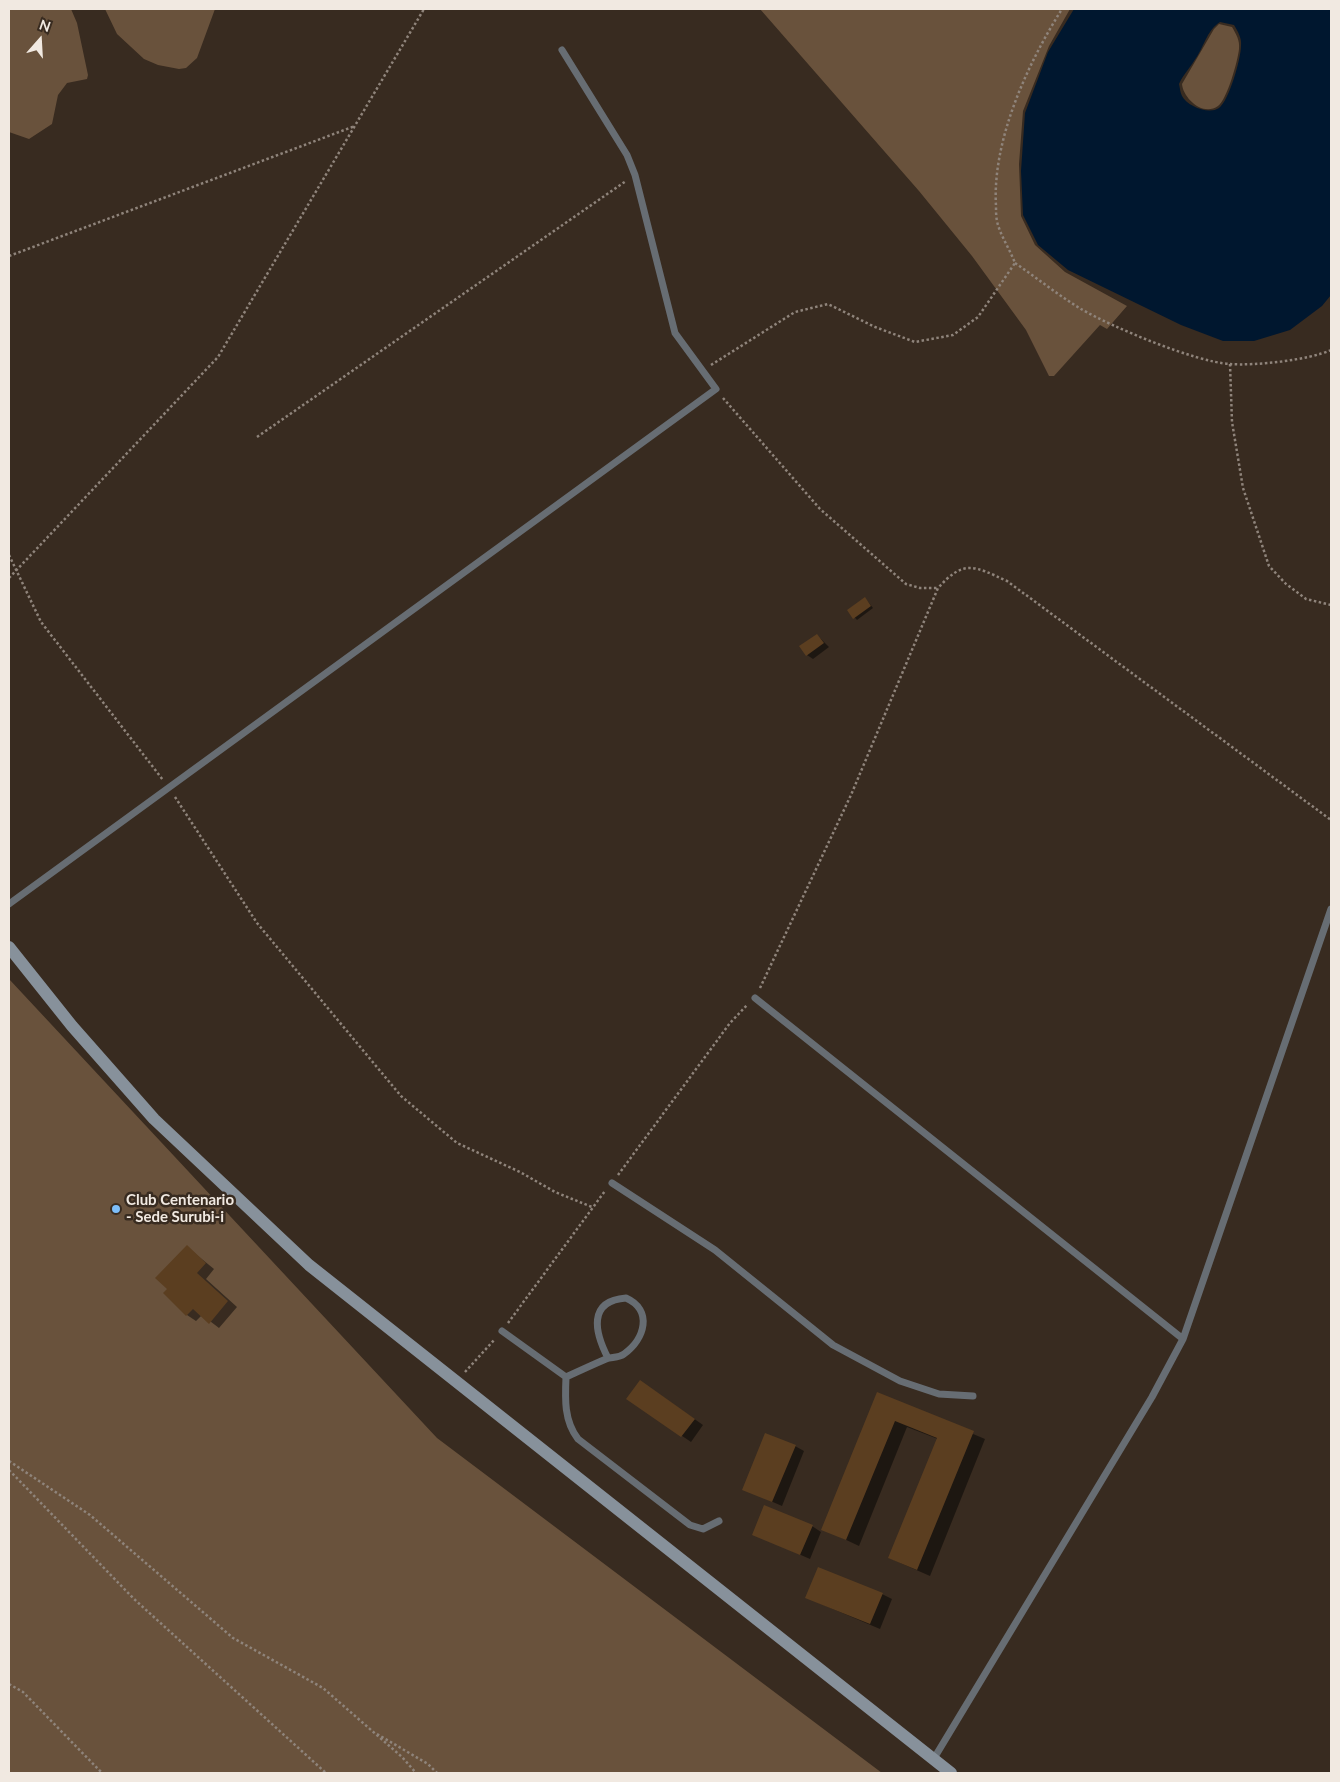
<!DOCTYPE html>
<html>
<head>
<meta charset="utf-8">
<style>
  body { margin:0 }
  #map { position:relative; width:1340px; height:1782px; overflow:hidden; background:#382b20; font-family:Lato,sans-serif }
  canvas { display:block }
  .frame { position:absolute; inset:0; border:10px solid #f1e9e1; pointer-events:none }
  .north { position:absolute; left:15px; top:15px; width:50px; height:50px; -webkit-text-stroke:4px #382b20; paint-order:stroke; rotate:19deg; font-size:14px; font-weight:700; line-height:20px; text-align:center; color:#f1e9e1 }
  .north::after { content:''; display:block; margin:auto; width:18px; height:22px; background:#f1e9e1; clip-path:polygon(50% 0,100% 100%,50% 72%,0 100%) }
</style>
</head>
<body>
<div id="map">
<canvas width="1340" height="1782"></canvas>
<div class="frame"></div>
<div class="north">N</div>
</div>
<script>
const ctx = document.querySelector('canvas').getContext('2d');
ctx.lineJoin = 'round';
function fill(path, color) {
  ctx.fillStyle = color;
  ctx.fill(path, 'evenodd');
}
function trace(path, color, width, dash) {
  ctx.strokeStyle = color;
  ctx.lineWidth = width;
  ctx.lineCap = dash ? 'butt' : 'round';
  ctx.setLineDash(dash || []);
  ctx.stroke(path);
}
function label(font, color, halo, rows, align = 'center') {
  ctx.font = font + ' Lato,sans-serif';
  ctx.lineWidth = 5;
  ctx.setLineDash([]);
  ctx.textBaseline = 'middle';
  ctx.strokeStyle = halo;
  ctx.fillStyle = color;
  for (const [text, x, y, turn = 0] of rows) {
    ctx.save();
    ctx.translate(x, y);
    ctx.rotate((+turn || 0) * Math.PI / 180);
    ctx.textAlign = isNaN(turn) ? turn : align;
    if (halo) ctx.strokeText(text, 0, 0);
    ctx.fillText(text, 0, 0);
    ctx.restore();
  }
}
fill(new Path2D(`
  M9 9H71L77 23 88 75 87 79 67 83 58 95 52 124 29 139 9 132Z
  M105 9H215L197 58 186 68 179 69 158 65 144 59 117 34Z
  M760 9H1070L1049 46 1023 111 1019 164 1021 216 1035 245 1065 272 1127 306 1107 329 1100 325 1054 376H1049L1026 330 972 256 919 191Z
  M1219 24 1232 27C1236 34 1240 40 1239 49 1238 60 1227 100 1218 106 1203 117 1183 98 1182 84L1214 29Z
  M9 979 437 1438 882 1773H9Z`), '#69523c');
fill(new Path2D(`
  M1074 9H1331V295L1322 306 1290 330 1254 341H1223L1181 325 1068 270 1038 245 1023 215 1021 171 1025 113 1048 52ZM1220 22 1234 25C1238 32 1242 38 1241 46 1241 58 1229 101 1219 108 1209 115 1187 106 1182 96 1180 92 1180 88 1179 84 1183 75 1189 69 1194 61 1204 48 1206 31 1220 22Z`), '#00172f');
fill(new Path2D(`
  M865 598 873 608 857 620 848 610Z
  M817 635 829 647 813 659 807 655Z
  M187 1247 214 1269 206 1279 237 1307 219 1328 202 1315 196 1321 187 1315 168 1289Z
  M649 1387 703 1425 691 1442 628 1399Z
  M878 1394 985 1439 930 1576 889 1558 938 1439 907 1427 859 1546 823 1529Z
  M795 1446 804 1451 782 1506 743 1489Z
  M812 1526 821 1532 810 1559 753 1534Z
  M882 1594 892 1599 880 1629 807 1598Z`), '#0007');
fill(new Path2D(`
  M865 597 871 606 853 619 847 610Z
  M817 634 824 643 806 656 799 646Z
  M187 1245 206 1263 197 1273 228 1301 209 1324 193 1309 186 1316 163 1293 167 1289 155 1278Z
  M640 1380 695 1419 681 1437 626 1399Z
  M877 1392 974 1431 917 1570 888 1558 937 1438 895 1421 846 1540 821 1530Z
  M765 1433 796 1445 772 1502 742 1490Z
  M764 1505 813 1525 800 1555 752 1535Z
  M818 1567 883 1593 870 1624 805 1598Z`), '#5b3e20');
trace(new Path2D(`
  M9 256 355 126
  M1015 263C1037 278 1058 295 1081 309 1112 327 1195 362 1230 364 1255 366 1309 360 1331 350
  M1230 364 1232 422 1243 488 1269 566 1286 584 1306 599 1331 605
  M711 365 795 312 828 304 875 327 915 342 953 335 978 317 1015 263C1010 250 1002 238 998 225 996 219 996 212 996 206 992 140 1028 63 1062 9
  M723 398 820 509 906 584 920 588H938
  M257 437 626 181
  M9 555 41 622 163 780
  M9 578 218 357 424 9
  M175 797 257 923 401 1096 457 1143 520 1172 555 1192 592 1207
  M760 988 851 795 938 588C964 559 974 566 1007 581L1331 820
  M618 1175 730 1023 748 1004
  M508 1323 605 1191
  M465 1372 495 1339
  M9 1461 90 1515 233 1638 323 1688 402 1757 416 1773
  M9 1470 134 1599 326 1773
  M9 1684 23 1692 102 1773
  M377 1734 428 1764 437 1773`), '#8f847b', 2.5, [2.5, 2.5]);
trace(new Path2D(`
  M9 904 716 389 675 333 635 175 627 155 562 50
  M755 998 1183 1339
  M612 1183 715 1250 833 1345 900 1381 939 1394 973 1396
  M502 1331 566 1377C579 1371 592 1365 606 1359 611 1357 619 1358 624 1354 645 1339 653 1310 626 1298 587 1301 595 1333 608 1358
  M566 1377C565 1399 564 1421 578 1439L690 1525 703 1529 719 1521
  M933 1760 1152 1397 1183 1339 1331 909`), '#676d73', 7);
trace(new Path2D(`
  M9 947 72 1026 154 1119 309 1265 951 1773`), '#87919b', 12);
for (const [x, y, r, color] of [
  [116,1209,5,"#7dbef9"]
]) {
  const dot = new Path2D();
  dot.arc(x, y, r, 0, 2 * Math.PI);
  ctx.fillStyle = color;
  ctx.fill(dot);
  trace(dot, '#382b20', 2);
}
label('bold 15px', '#f1e9e1', '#382b20', [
  ["Club Centenario",126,1200],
  ["- Sede Surubi-i",126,1217]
], 'left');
</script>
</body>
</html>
